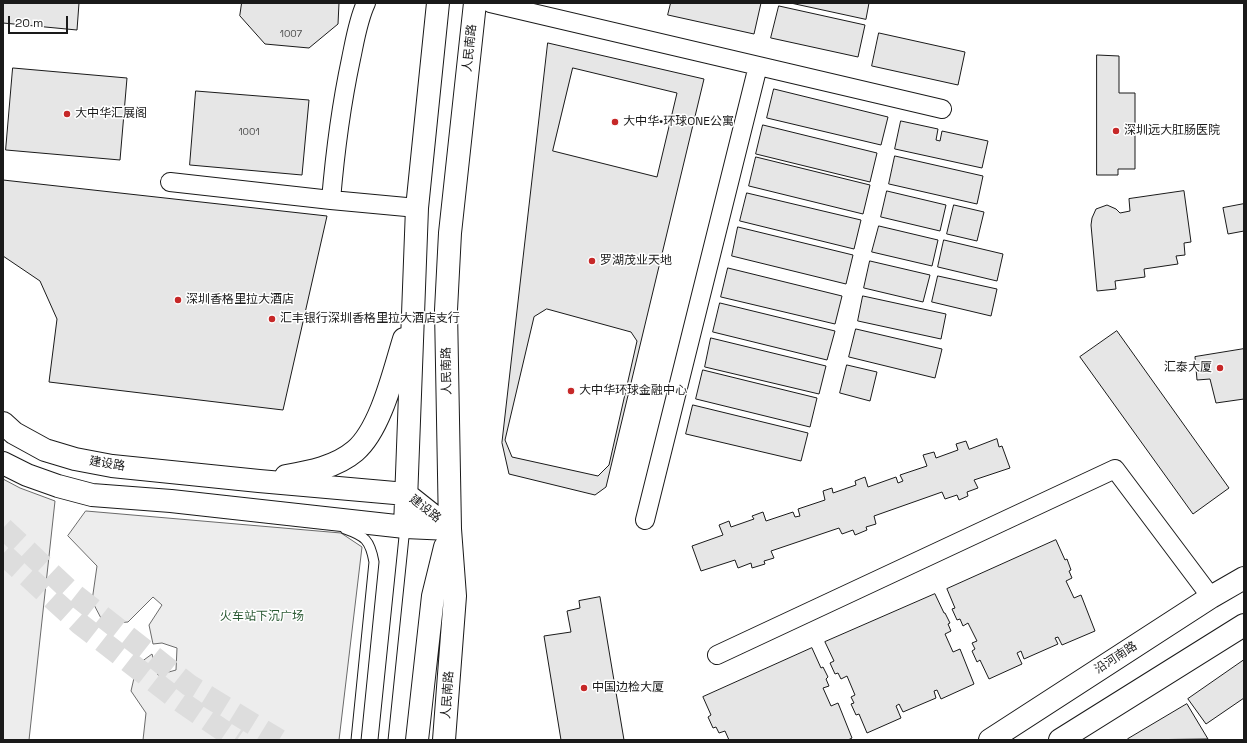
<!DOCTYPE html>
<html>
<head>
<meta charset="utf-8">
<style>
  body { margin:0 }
  #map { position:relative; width:1247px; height:743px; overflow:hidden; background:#fff; font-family:"Space Grotesk",sans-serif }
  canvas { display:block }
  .frame { position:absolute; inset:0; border:4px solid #1a1a1a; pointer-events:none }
  .scale { position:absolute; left:8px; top:16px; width:60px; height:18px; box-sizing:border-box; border:2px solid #1a1a1a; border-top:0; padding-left:5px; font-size:12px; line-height:14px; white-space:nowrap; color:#1a1a1a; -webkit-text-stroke:3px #fff; paint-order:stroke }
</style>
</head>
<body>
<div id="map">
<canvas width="1247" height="743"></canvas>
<div class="frame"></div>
<div class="scale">20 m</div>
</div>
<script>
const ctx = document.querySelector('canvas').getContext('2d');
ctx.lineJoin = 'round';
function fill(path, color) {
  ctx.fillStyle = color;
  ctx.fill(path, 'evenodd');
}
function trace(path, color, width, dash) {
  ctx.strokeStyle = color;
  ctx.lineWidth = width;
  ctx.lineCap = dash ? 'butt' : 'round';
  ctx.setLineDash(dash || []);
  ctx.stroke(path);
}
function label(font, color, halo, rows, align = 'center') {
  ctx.font = font + ' "Space Grotesk","Noto Sans SC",sans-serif';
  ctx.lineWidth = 3;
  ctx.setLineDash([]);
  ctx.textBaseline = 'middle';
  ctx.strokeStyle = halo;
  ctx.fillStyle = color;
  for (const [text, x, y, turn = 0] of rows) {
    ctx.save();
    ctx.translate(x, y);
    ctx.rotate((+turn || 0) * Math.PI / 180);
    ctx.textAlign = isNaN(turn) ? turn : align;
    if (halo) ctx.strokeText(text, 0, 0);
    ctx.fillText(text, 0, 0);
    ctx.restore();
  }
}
const built = new Path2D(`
  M3 479 20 488 55 501 29 740H3Z
  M86 511 341 533 362 547 339 740H143L146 713 131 691 137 665 152 654 158 675 176 670 177 648 162 643 153 644 149 625 162 605 153 597 128 622 114 623 102 620 92 601 97 566 68 536Z`);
fill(built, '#ededed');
trace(built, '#6a6a6a', 1);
const building = new Path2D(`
  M3 3H79L77 30 3 23Z
  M242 3H339L338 24 309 48 265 44 240 16Z
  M671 3H761L754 34 668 15Z
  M791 3H869L866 19Z
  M779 6 865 25 858 57 771 38Z
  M879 33 965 52 958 85 872 66Z
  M548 43 704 79 606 487 595 495 509 474 502 443Z
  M1097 55 1119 56V93H1135V169H1118V175H1097Z
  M13 68 127 78 120 160 6 150Z
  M573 68 677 93 657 177 553 151Z
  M774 89 888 117 881 145 767 118Z
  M196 91 309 100 302 175 190 165Z
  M901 121 938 129 936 140 940 141 942 131 988 141 982 168 895 149Z
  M763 125 877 153 870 182 756 154Z
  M895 156 983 176 977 204 889 184Z
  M756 157 870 185 863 214 749 186Z
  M3 180 327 216 283 410 49 382 57 319 40 281 3 256Z
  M887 191 946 205 940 231 881 217Z
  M1184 191 1191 242 1184 243 1185 255 1176 256 1178 264 1144 269 1145 277 1115 281 1116 289 1097 291 1091 225 1092 218 1096 209 1107 205 1116 209 1120 213 1130 211 1129 199Z
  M747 193 861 220 854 249 740 221Z
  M1244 204V231L1228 234 1223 208Z
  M954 205 984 212 977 241 947 234Z
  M879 226 938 240 932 266 872 252Z
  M738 227 853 255 846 284 732 256Z
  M944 240 1003 254 997 281 938 267Z
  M870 261 930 275 923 302 864 288Z
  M728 268 842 296 835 324 721 297Z
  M938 276 997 289 991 316 932 302Z
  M863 296 946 314 941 339 858 321Z
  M720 303 835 331 827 360 713 332Z
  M547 309 631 332 637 341 609 465 598 476 512 457 505 440 534 317Z
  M856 329 942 349 935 378 849 357Z
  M1117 331 1229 488 1193 514 1080 357Z
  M711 338 826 366 819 394 705 367Z
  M1244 349V399L1216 403 1210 379 1197 380 1195 357Z
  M847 365 877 372 870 401 840 393Z
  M703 370 817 398 810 427 696 399Z
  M693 405 808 433 801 461 686 434Z
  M997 439 999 447 1002 446 1010 468 974 480 978 488 967 492 968 496 959 500 957 495 945 499 942 492 874 516 876 524 866 527 867 530 855 535 853 530 842 534 839 528 771 551 774 558 764 561 765 564 752 568 751 563 738 568 735 560 701 571 692 546 723 535 719 525 729 521 731 527 754 519 752 516 763 512 766 521 793 512 795 517 800 516 798 509 825 500 823 491 832 488 833 493 856 485 855 481 865 477 868 487 896 477 898 483 903 481 900 475 927 466 923 455 934 452 936 458 958 450 956 444 966 441 969 449Z
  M1056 540 1065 560 1067 559 1071 570 1069 571 1072 578 1066 581 1074 598 1081 595 1095 631 1062 645 1058 637 1055 638 1058 644 1024 659 1021 651 1017 653 1022 664 989 679 980 660 977 662 972 651 975 649 972 643 977 641 968 623 963 626 960 619 957 620 952 609 955 608 947 589Z
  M935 594 944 613H945L950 623 948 624 951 631 945 634 953 652 960 649 974 684 941 699 937 690 934 691 936 698 903 712 899 704 896 706 901 718 867 733 859 714 856 715 851 704 854 703 851 697 855 695 847 676 841 679 838 673 835 674 830 663 834 661 825 642Z
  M600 597 624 740H561L544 636 571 632 567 611 580 608 579 601Z
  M812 648 821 668 823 667 828 677 826 679 829 686 823 688 831 706 838 703 852 738 848 740H729L725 731 719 733 716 727 713 728 708 717 711 715 703 697Z
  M1244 660V698L1206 724 1188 699Z
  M1187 704 1208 739 1129 740 1128 739Z`);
fill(building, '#e6e6e6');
trace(building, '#1a1a1a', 1);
trace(new Path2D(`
  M3 528 70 591 189 685 279 740
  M3 554 80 624 174 697 237 740`), '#ddd', 22, [22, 11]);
const service = new Path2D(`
  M345 529C365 536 370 540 374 562L356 740
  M383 740 405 527`);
const minor = new Path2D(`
  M490 3 942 109
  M170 182 331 200 417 208
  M331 200C335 153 341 106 351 59 355 40 358 20 366 3
  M645 520 758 66
  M717 655 1115 469 1211 597`);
const secondary = new Path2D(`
  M3 423 14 433 45 450 75 459 112 466 259 481 406 494 450 529
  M3 463 27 475 58 486 92 495 171 501 405 527 450 529
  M286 476C310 472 336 467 355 451 381 429 394 371 404 339
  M405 527 417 208 438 3
  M417 740 433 596 445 547
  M444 740 455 596 450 529 446 310 450 233 475 3
  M990 740 1211 597 1244 578
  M1060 740 1244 625`);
trace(service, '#1a1a1a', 11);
trace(minor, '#1a1a1a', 20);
trace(secondary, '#1a1a1a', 24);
trace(service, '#fff', 9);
trace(minor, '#fff', 18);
trace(secondary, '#fff', 22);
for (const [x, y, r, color] of [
  [67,114,4,"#c62828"],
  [615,122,4,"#c62828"],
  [1116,131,4,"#c62828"],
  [592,261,4,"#c62828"],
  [178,300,4,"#c62828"],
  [272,319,4,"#c62828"],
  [1220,368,4,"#c62828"],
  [571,391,4,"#c62828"],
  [584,688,4,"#c62828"]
]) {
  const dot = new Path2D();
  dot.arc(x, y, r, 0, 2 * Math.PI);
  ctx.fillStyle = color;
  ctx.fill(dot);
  trace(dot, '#fff', 1.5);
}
label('10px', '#4d4d4d', null, [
  ["1007",291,34],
  ["1001",249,132]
]);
label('12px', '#1a1a1a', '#fff', [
  ["人民南路",470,48,-84],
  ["人民南路",447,371,-91],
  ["建设路",107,464,9],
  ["建设路",425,509,38],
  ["沿河南路",1116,658,-33],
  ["人民南路",448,695,-86]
]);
label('12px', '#1a1a1a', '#fff', [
  ["大中华汇展阁",75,114],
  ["大中华•环球ONE公寓",623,122],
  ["深圳远大肛肠医院",1124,131],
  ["罗湖茂业天地",600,261],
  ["深圳香格里拉大酒店",186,300],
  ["汇丰银行深圳香格里拉大酒店支行",280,319],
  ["汇泰大厦",1212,368,"right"],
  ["大中华环球金融中心",579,391],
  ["中国边检大厦",592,688]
], 'left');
label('12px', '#2b5a34', '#fff', [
  ["火车站下沉广场",262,617]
]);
</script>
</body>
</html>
